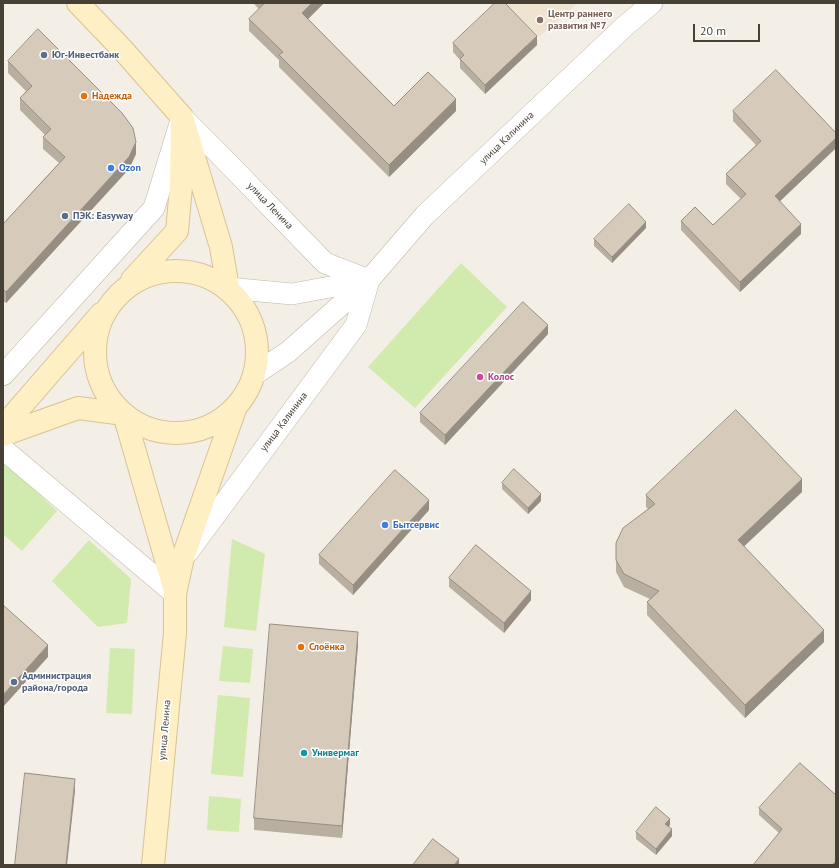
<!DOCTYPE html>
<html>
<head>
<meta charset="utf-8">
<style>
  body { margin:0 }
  #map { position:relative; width:839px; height:868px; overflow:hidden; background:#f4efe6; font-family:"PT Sans",sans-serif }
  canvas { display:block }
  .frame { position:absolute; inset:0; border:4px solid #474035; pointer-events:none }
  .scale { position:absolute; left:693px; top:24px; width:67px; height:18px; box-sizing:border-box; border:2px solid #474035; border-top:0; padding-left:5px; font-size:12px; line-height:14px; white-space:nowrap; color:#474035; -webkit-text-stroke:3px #fff; paint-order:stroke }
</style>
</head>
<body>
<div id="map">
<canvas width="839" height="868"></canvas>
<div class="frame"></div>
<div class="scale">20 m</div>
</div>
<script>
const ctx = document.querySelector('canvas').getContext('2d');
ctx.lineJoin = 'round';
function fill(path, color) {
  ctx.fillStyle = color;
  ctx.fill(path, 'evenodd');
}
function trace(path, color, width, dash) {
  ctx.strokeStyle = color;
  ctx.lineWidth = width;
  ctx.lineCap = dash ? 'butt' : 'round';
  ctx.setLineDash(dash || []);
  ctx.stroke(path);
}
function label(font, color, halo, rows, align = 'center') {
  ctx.font = font + ' "PT Sans",sans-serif';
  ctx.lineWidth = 3;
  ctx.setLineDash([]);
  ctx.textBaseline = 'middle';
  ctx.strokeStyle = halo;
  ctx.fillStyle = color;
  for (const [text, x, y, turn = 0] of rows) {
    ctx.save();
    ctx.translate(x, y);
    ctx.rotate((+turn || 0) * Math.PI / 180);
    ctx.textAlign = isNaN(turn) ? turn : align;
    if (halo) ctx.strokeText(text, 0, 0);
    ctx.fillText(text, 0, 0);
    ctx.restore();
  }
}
fill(new Path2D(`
  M506 3H578L539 37Z`), '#eee4cf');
fill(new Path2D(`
  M461 263 507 307 415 408 368 367Z
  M6 462 57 511 22 551 3 534V464Z
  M232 539 265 554 256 631 224 627Z
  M89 540 131 579 127 623 98 627 52 581Z
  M223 646 253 649 250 683 219 681Z
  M110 648 135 649 132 714 106 713Z
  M218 695 250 698 243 777 211 774Z
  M209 796 241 799 239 832 207 830Z`), '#d1eaad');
const street = new Path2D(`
  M228 288 292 294 368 280
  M255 374 288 352 369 280 425 215 625 26 652 3
  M3 375 154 208 182 117 221 156 325 263 369 280
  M3 449 175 594
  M188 552 356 325 369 280`);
const secondary = new Path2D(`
  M78 3 122 49 182 117 221 247 228 288
  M95 352a81 81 0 1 1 162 0a81 81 0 1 1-162 0Z
  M132 280 177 231 181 187 182 117
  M3 427 101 314
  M3 435 78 408 124 414 175 591
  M153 865 175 633V594L183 557 235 409`);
trace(street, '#c0b7a8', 22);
trace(secondary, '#d7c394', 24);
trace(street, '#fff', 21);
trace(secondary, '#ffefc5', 22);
fill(new Path2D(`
  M253 3H324L308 19 394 106 456 111 389 177 279 67V60L249 31V19L259 9Z
  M453 43 537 45 485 94 460 68V60L453 52Z
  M8 61 136 154 129 169 6 303 3 301V224L59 163 43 149V137L45 135 20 110V98L26 91 8 73Z
  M733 111 836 133V148L780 201 801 234 740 292 681 230V221L713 225 741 199 726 184V174L756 145 733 121Z
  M646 228 612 263 594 246V239Z
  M548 334 445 445 420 422V413Z
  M502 483 541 501 528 514 502 489Z
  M802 492 744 546 824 642 745 718 647 615V602L650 599 624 587 616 572V543L648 509 646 507V495Z
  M429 510 353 595 319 564V555Z
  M449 578 531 600 504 633 449 587Z
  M358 644 342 838 254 830V818Z
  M836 795 779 833 759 815V808Z
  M670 825 668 827 672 836 656 855 636 839V832Z`), '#b8afa1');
fill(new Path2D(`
  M312 3H324L302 25V13Z
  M537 36V45L485 94V85Z
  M456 99V111L389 177V165Z
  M836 138V148L775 206V196Z
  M136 142V154L129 169 6 303V292Z
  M646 222V228L612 263V257Z
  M801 224V234L740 292V282Z
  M548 325V334L445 445V435Z
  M802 479V492L738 552V540Z
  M541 494V501L528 514V508Z
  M429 500V510L353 595V585Z
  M531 591V600L504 633V623Z
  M824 630V642L745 718V705Z
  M358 632V644L342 838V826Z
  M48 645V657L3 707V695Z
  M75 779V791L67 865H66Z
  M670 819V825L665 831V824Z
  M672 829V836L656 855V849Z
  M459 859V865H454Z
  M836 861V865H832Z`), '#968e83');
const building = new Path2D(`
  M265 3H312L302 13 394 106 428 72 456 99 389 165 279 55 283 52 249 19Z
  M495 3H505L537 36 485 85 460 59 464 55 453 43Z
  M38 29 122 113 133 128 136 142 129 157 6 292 3 289V224L65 157 43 137 51 129 20 98 32 86 8 61Z
  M776 70 836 133V138L775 196 801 224 740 282 681 221 695 207 713 225 746 194 726 174 761 141 733 111Z
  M629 204 646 222 612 257 594 239Z
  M523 302 548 325 445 435 420 413Z
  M736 410 802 479 738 540 824 630 745 705 647 602 659 591 624 574 616 560V543L623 528 655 504 646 495Z
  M514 469 541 494 528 508 502 483Z
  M395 470 429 500 353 585 319 555Z
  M476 545 531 591 504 623 449 578Z
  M3 605 48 645 3 695Z
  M270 624 358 632 342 826 254 818Z
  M800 763 836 795V861L832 865H753L782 829 759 808Z
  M25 773 75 779 66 865H15Z
  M656 807 670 819 665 824 672 829 656 849 636 832Z
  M433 839 459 859 454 865H413Z`);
fill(building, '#d6cbbb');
trace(building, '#968e83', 1);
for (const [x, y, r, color] of [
  [540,20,4,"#8d6e63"],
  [44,55,4,"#5c6f8a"],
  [84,96,4,"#e8710a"],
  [111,168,4,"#3f7fe0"],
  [65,216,4,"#5c6f8a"],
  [480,377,4,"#d1479c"],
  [385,525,4,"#3f7fe0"],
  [301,647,4,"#e8710a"],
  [14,682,4,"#5c6f8a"],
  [304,753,4,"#0f9aa8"]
]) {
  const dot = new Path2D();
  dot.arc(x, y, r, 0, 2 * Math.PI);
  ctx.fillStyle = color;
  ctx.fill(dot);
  trace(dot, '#fff', 1.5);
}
label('bold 10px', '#785e54', '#fff', [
  ["Центр раннего",548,14],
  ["развития №7",548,26]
], 'left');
label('bold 10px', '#4e5e75', '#fff', [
  ["Юг-Инвестбанк",52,55],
  ["ПЭК: Easyway",73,216],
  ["Администрация",22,676],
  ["района/города",22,688]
], 'left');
label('bold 10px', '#c56008', '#fff', [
  ["Надежда",92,96],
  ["Слоёнка",309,647]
], 'left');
label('10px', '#474035', '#fff', [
  ["улица Калинина",507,138,-44],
  ["улица Ленина",270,206,46],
  ["улица Калинина",284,422,-53],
  ["улица Ленина",165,730,-85]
]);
label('bold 10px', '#366cbe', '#fff', [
  ["Ozon",119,168],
  ["Бытсервис",393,525]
], 'left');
label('bold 10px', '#b23c85', '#fff', [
  ["Колос",488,377]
], 'left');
label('bold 10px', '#0d838f', '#fff', [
  ["Универмаг",312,753]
], 'left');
</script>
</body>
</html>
